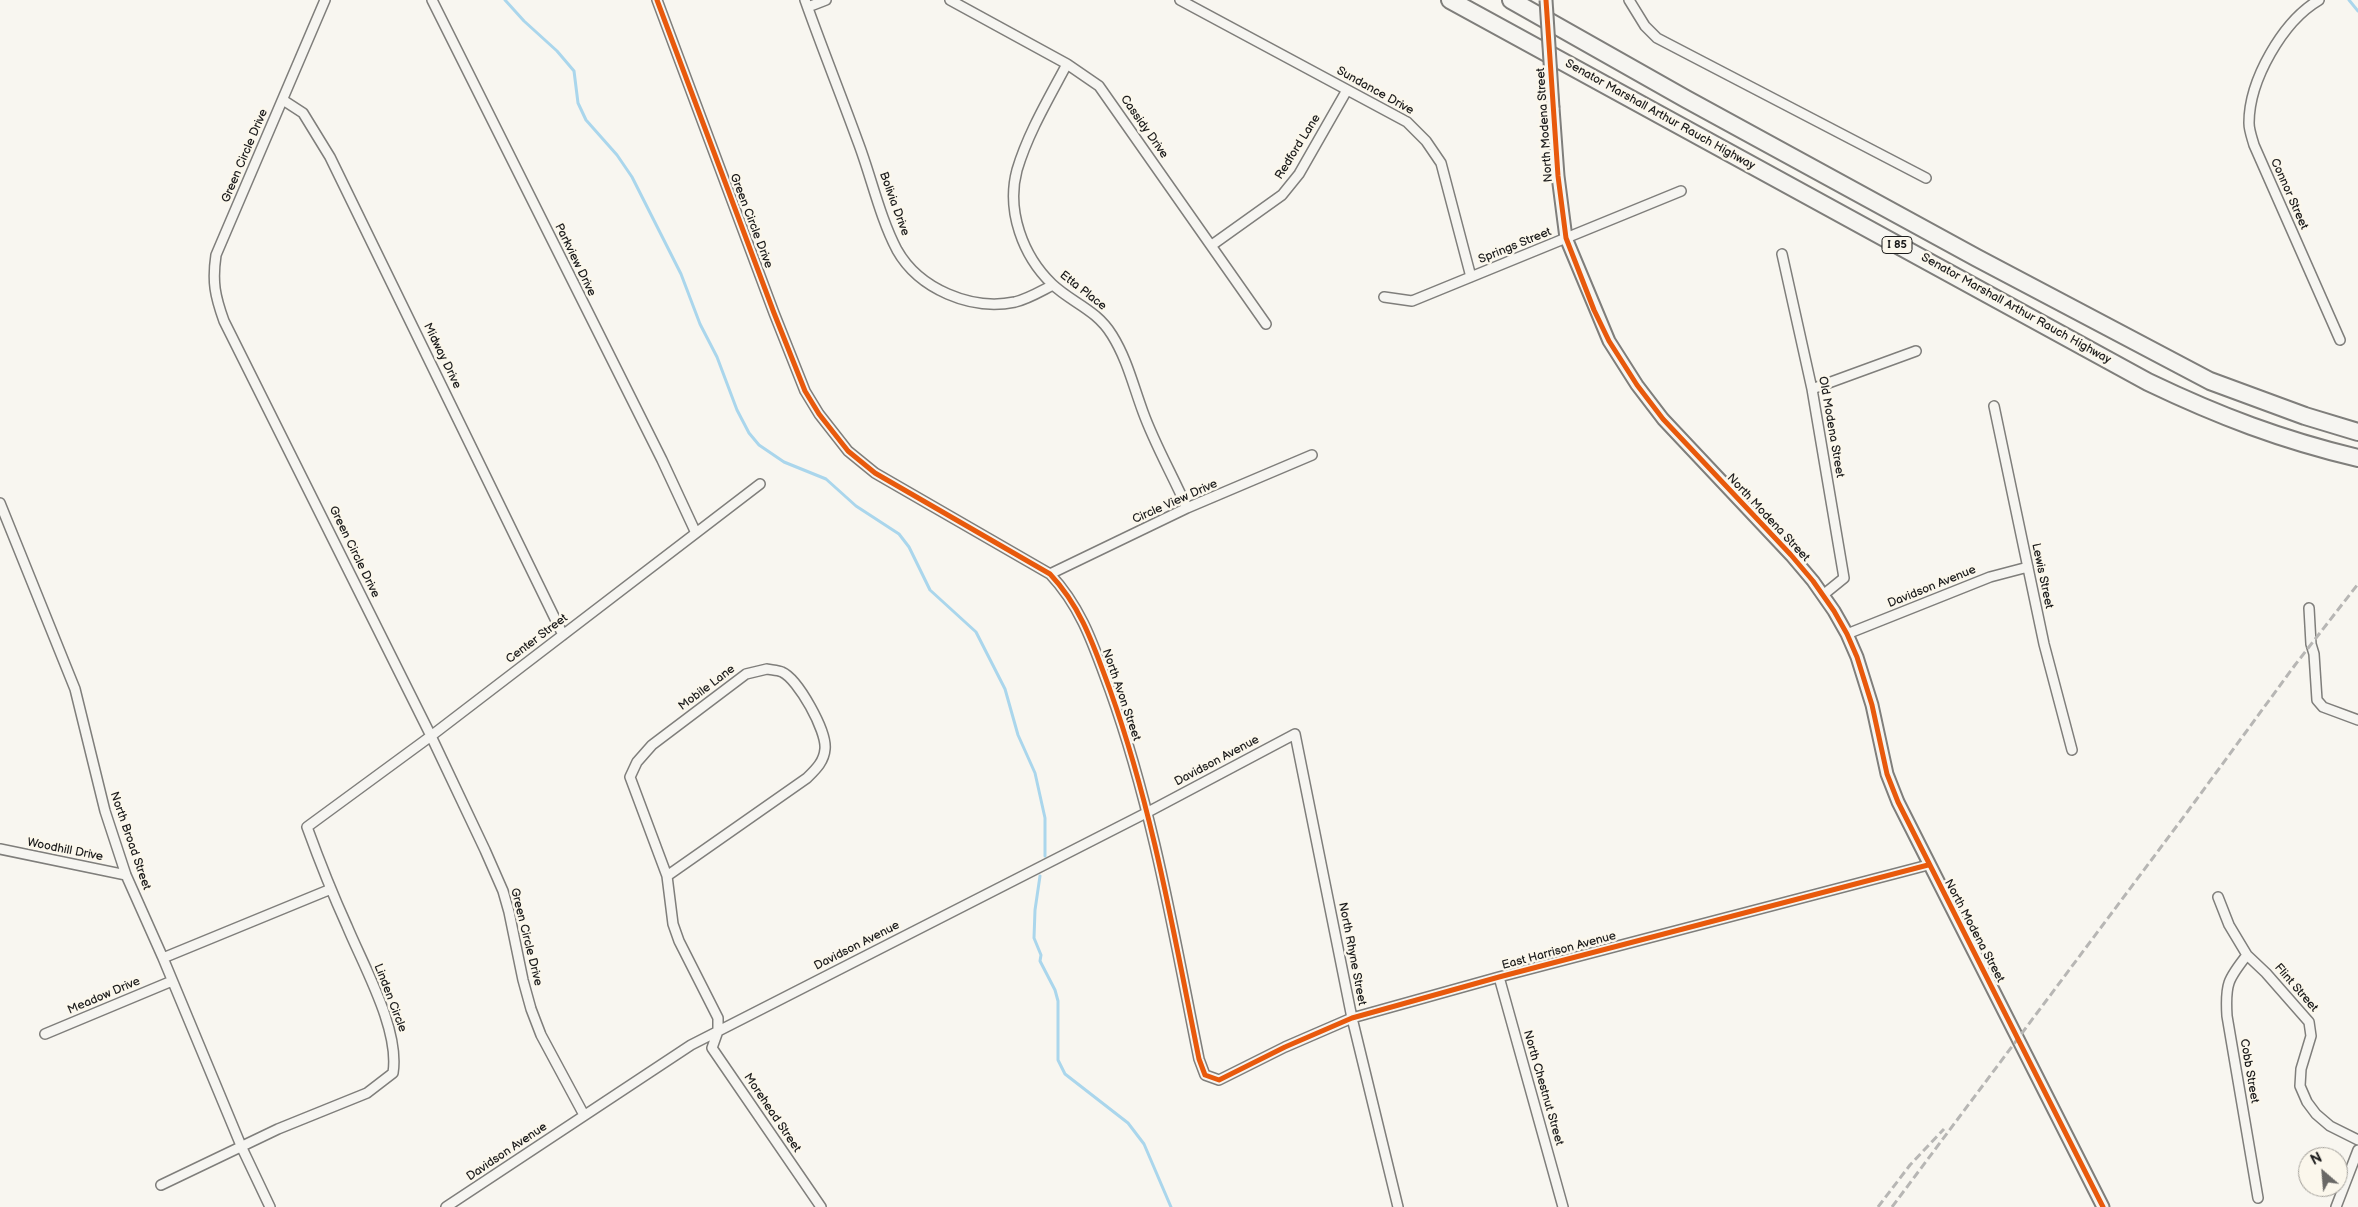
<!DOCTYPE html>
<html>
<head>
<meta charset="utf-8">
<style>
  body { margin:0 }
  #map { position:relative; width:2358px; height:1207px; overflow:hidden; background:#f8f6f0; font-family:"Balsamiq Sans",sans-serif }
  canvas { display:block }
  .north { position:absolute; left:2298px; top:1147px; width:50px; height:50px; box-sizing:border-box; background:#fbf7ec; border:1px solid #a29f99; border-radius:50%; rotate:333deg; font-size:14px; font-weight:700; line-height:20px; text-align:center; color:#1c1c1c }
  .north::after { content:''; display:block; margin:auto; width:18px; height:22px; background:#696866; clip-path:polygon(50% 0,100% 100%,50% 72%,0 100%) }
</style>
</head>
<body>
<div id="map">
<canvas width="2358" height="1207"></canvas>
<div class="north">N</div>
</div>
<script>
const ctx = document.querySelector('canvas').getContext('2d');
ctx.lineJoin = 'round';
function trace(path, color, width, dash) {
  ctx.strokeStyle = color;
  ctx.lineWidth = width;
  ctx.lineCap = dash ? 'butt' : 'round';
  ctx.setLineDash(dash || []);
  ctx.stroke(path);
}
function label(font, color, halo, rows, align = 'center') {
  ctx.font = font + ' "Balsamiq Sans",sans-serif';
  ctx.lineWidth = 5;
  ctx.setLineDash([]);
  ctx.textBaseline = 'middle';
  ctx.strokeStyle = halo;
  ctx.fillStyle = color;
  for (const [text, x, y, turn = 0] of rows) {
    ctx.save();
    ctx.translate(x, y);
    ctx.rotate((+turn || 0) * Math.PI / 180);
    ctx.textAlign = isNaN(turn) ? turn : align;
    if (halo) ctx.strokeText(text, 0, 0);
    ctx.fillText(text, 0, 0);
    ctx.restore();
  }
}
trace(new Path2D(`
  M505 0 524 21 557 51 574 71 578 103 586 120 617 155 632 177 681 274 700 324 717 357 737 410 749 433 759 445 784 462 826 479 856 506 899 534 909 547 930 590 976 632 1005 689 1018 735 1035 773 1045 818V856
  M2349 0 2358 11
  M1040 876 1035 910 1034 938 1041 955 1040 961 1055 990 1058 1001V1060L1065 1074 1128 1123 1144 1144 1171 1207`), '#aad6ec', 3);
const minor = new Path2D(`
  M325 0 216 255C212 282 215 296 224 321L431 736 485 850 503 891 509 912 523 980 531 1009 541 1035 584 1115
  M432 0 662 460 695 531
  M657 0 774 313 805 391 819 414 848 451 875 473 1050 574C1082 608 1094 647 1110 690 1153 810 1174 935 1199 1059L1205 1075 1219 1080 1285 1047 1352 1018 1499 977 1928 865
  M805 0C822 48 841 95 858 142 871 176 880 218 897 250 919 289 971 311 1015 302 1028 299 1041 291 1053 285
  M950 0 1067 64 1099 86 1266 324
  M1180 0 1407 122 1426 141 1441 163 1471 277
  M1629 0 1645 26 1657 38 1926 178
  M2319 0C2283 21 2249 80 2249 123 2249 130 2252 138 2254 145L2340 340
  M808 7 826 0
  M1067 64C1049 98 1028 133 1017 170 1006 211 1023 256 1052 284 1072 303 1096 309 1112 335 1127 359 1133 385 1143 412 1155 445 1173 476 1187 508
  M283 100 303 113 330 157 563 635
  M1212 245 1282 195 1299 174 1347 90
  M1782 254 1812 389 1844 578 1823 595
  M1384 297 1412 301 1681 191
  M1812 389 1916 351
  M1994 406 2044 644 2072 750
  M0 503 75 689 105 811 126 875 163 958 242 1148 270 1207
  M1050 574 1187 508 1312 455
  M2309 608 2311 644 2314 654 2317 700 2323 707 2358 720
  M1847 634 1990 577 2028 567
  M767 669C771 670 778 670 782 672 798 679 827 731 825 749 824 762 815 770 807 778L667 876 630 777 637 762 652 745 746 674Z
  M0 849 126 875
  M667 876 673 924 679 941 718 1018V1031L712 1048 821 1207
  M2218 897 2229 925 2247 955 2266 973 2309 1022 2311 1036 2301 1069 2300 1086 2307 1102 2316 1114 2330 1126 2358 1140
  M2247 955C2228 979 2225 984 2227 1016L2258 1198
  M163 958 331 889
  M1499 977 1563 1207
  M45 1034 172 981
  M161 1185 278 1129 367 1093 393 1073C400 1030 364 967 347 926 332 893 319 860 307 827L431 736 760 484
  M446 1207 691 1045 1148 812 1295 734 1352 1018 1398 1207
  M2336 1207 2358 1150`);
const tertiary = new Path2D(`
  M1553 108 1558 176 1566 238 1609 341 1637 385 1663 419 1791 555 1813 581 1834 611 1847 634 1857 657 1872 705 1887 774 1898 802 2103 1207`);
const motorway = new Path2D(`
  M1450 0 2148 382C2219 416 2282 440 2358 458
  M1511 0 1686 99 1977 258 2210 381 2305 416 2358 432`);
trace(minor, '#7f7e7b', 12);
trace(tertiary, '#7f7e7b', 15);
trace(motorway, '#7f7e7b', 20);
trace(minor, '#f6f5f1', 9);
trace(tertiary, '#f6f5f1', 11);
trace(motorway, '#f6f5f1', 16);
trace(new Path2D(`
  M1878 1207 1910 1165 1944 1129
  M1892 1207 2188 811 2295 665 2358 584`), '#b7b6b4', 3, [8, 4]);
const tertiaryBridge = new Path2D(`
  M1546 0 1553 108`);
trace(tertiaryBridge, '#7f7e7b', 15, []);
trace(tertiaryBridge, '#f6f5f1', 11);
trace(new Path2D(`
  M657 0 774 313 805 391 819 414 848 451 875 473 1050 574C1082 608 1094 647 1110 690 1153 810 1174 935 1199 1059L1205 1075 1219 1080 1285 1047 1352 1018 1499 977 1928 865
  M1546 0 1558 176 1566 238 1594 310 1609 341 1637 385 1663 419 1791 555 1813 581 1834 611 1847 634 1857 657 1872 705 1887 774 1898 802 2103 1207`), '#e8590c', 5);
for (const [x, y, w] of [
  [1897,245,30]
]) {
  const box = new Path2D();
  box.roundRect(x - w / 2, y - 8.5, w, 17, 4);
  ctx.fillStyle = '#fbf7ec';
  ctx.fill(box);
  trace(box, '#1c1c1c', 1);
}
label('bold 11px', '#1c1c1c', null, [
  ["I 85",1897,245]
]);
label('12px', '#1c1c1c', '#fbf7ec', [
  ["Sundance Drive",1375,91,29],
  ["Senator Marshall Arthur Rauch Highway",1660,115,29],
  ["North Modena Street",1545,125,-94],
  ["Cassidy Drive",1144,127,55],
  ["Redford Lane",1298,147,-58],
  ["Green Circle Drive",245,156,-67],
  ["Connor Street",2289,194,66],
  ["Bolivia Drive",894,204,70],
  ["Green Circle Drive",751,221,69],
  ["Springs Street",1515,246,-22],
  ["Parkview Drive",575,260,64],
  ["Etta Place",1083,291,38],
  ["Senator Marshall Arthur Rauch Highway",2016,309,29],
  ["Midway Drive",442,356,64],
  ["Old Modena Street",1831,427,80],
  ["Circle View Drive",1175,502,-24],
  ["North Modena Street",1768,518,47],
  ["Green Circle Drive",354,552,64],
  ["Lewis Street",2042,576,78],
  ["Davidson Avenue",1932,587,-22],
  ["Center Street",537,639,-37],
  ["Mobile Lane",707,688,-37],
  ["North Avon Street",1121,695,71],
  ["Davidson Avenue",1217,761,-28],
  ["North Broad Street",130,841,71],
  ["Woodhill Drive",65,850,11],
  ["North Modena Street",1974,931,62],
  ["Green Circle Drive",526,937,76],
  ["Davidson Avenue",857,946,-27],
  ["East Harrison Avenue",1559,951,-15],
  ["North Rhyne Street",1352,954,79],
  ["Flint Street",2296,988,49],
  ["Meadow Drive",104,996,-23],
  ["Linden Circle",390,998,69],
  ["Cobb Street",2249,1071,80],
  ["North Chestnut Street",1543,1088,74],
  ["Morehead Street",772,1113,56],
  ["Davidson Avenue",507,1152,-34]
]);
</script>
</body>
</html>
